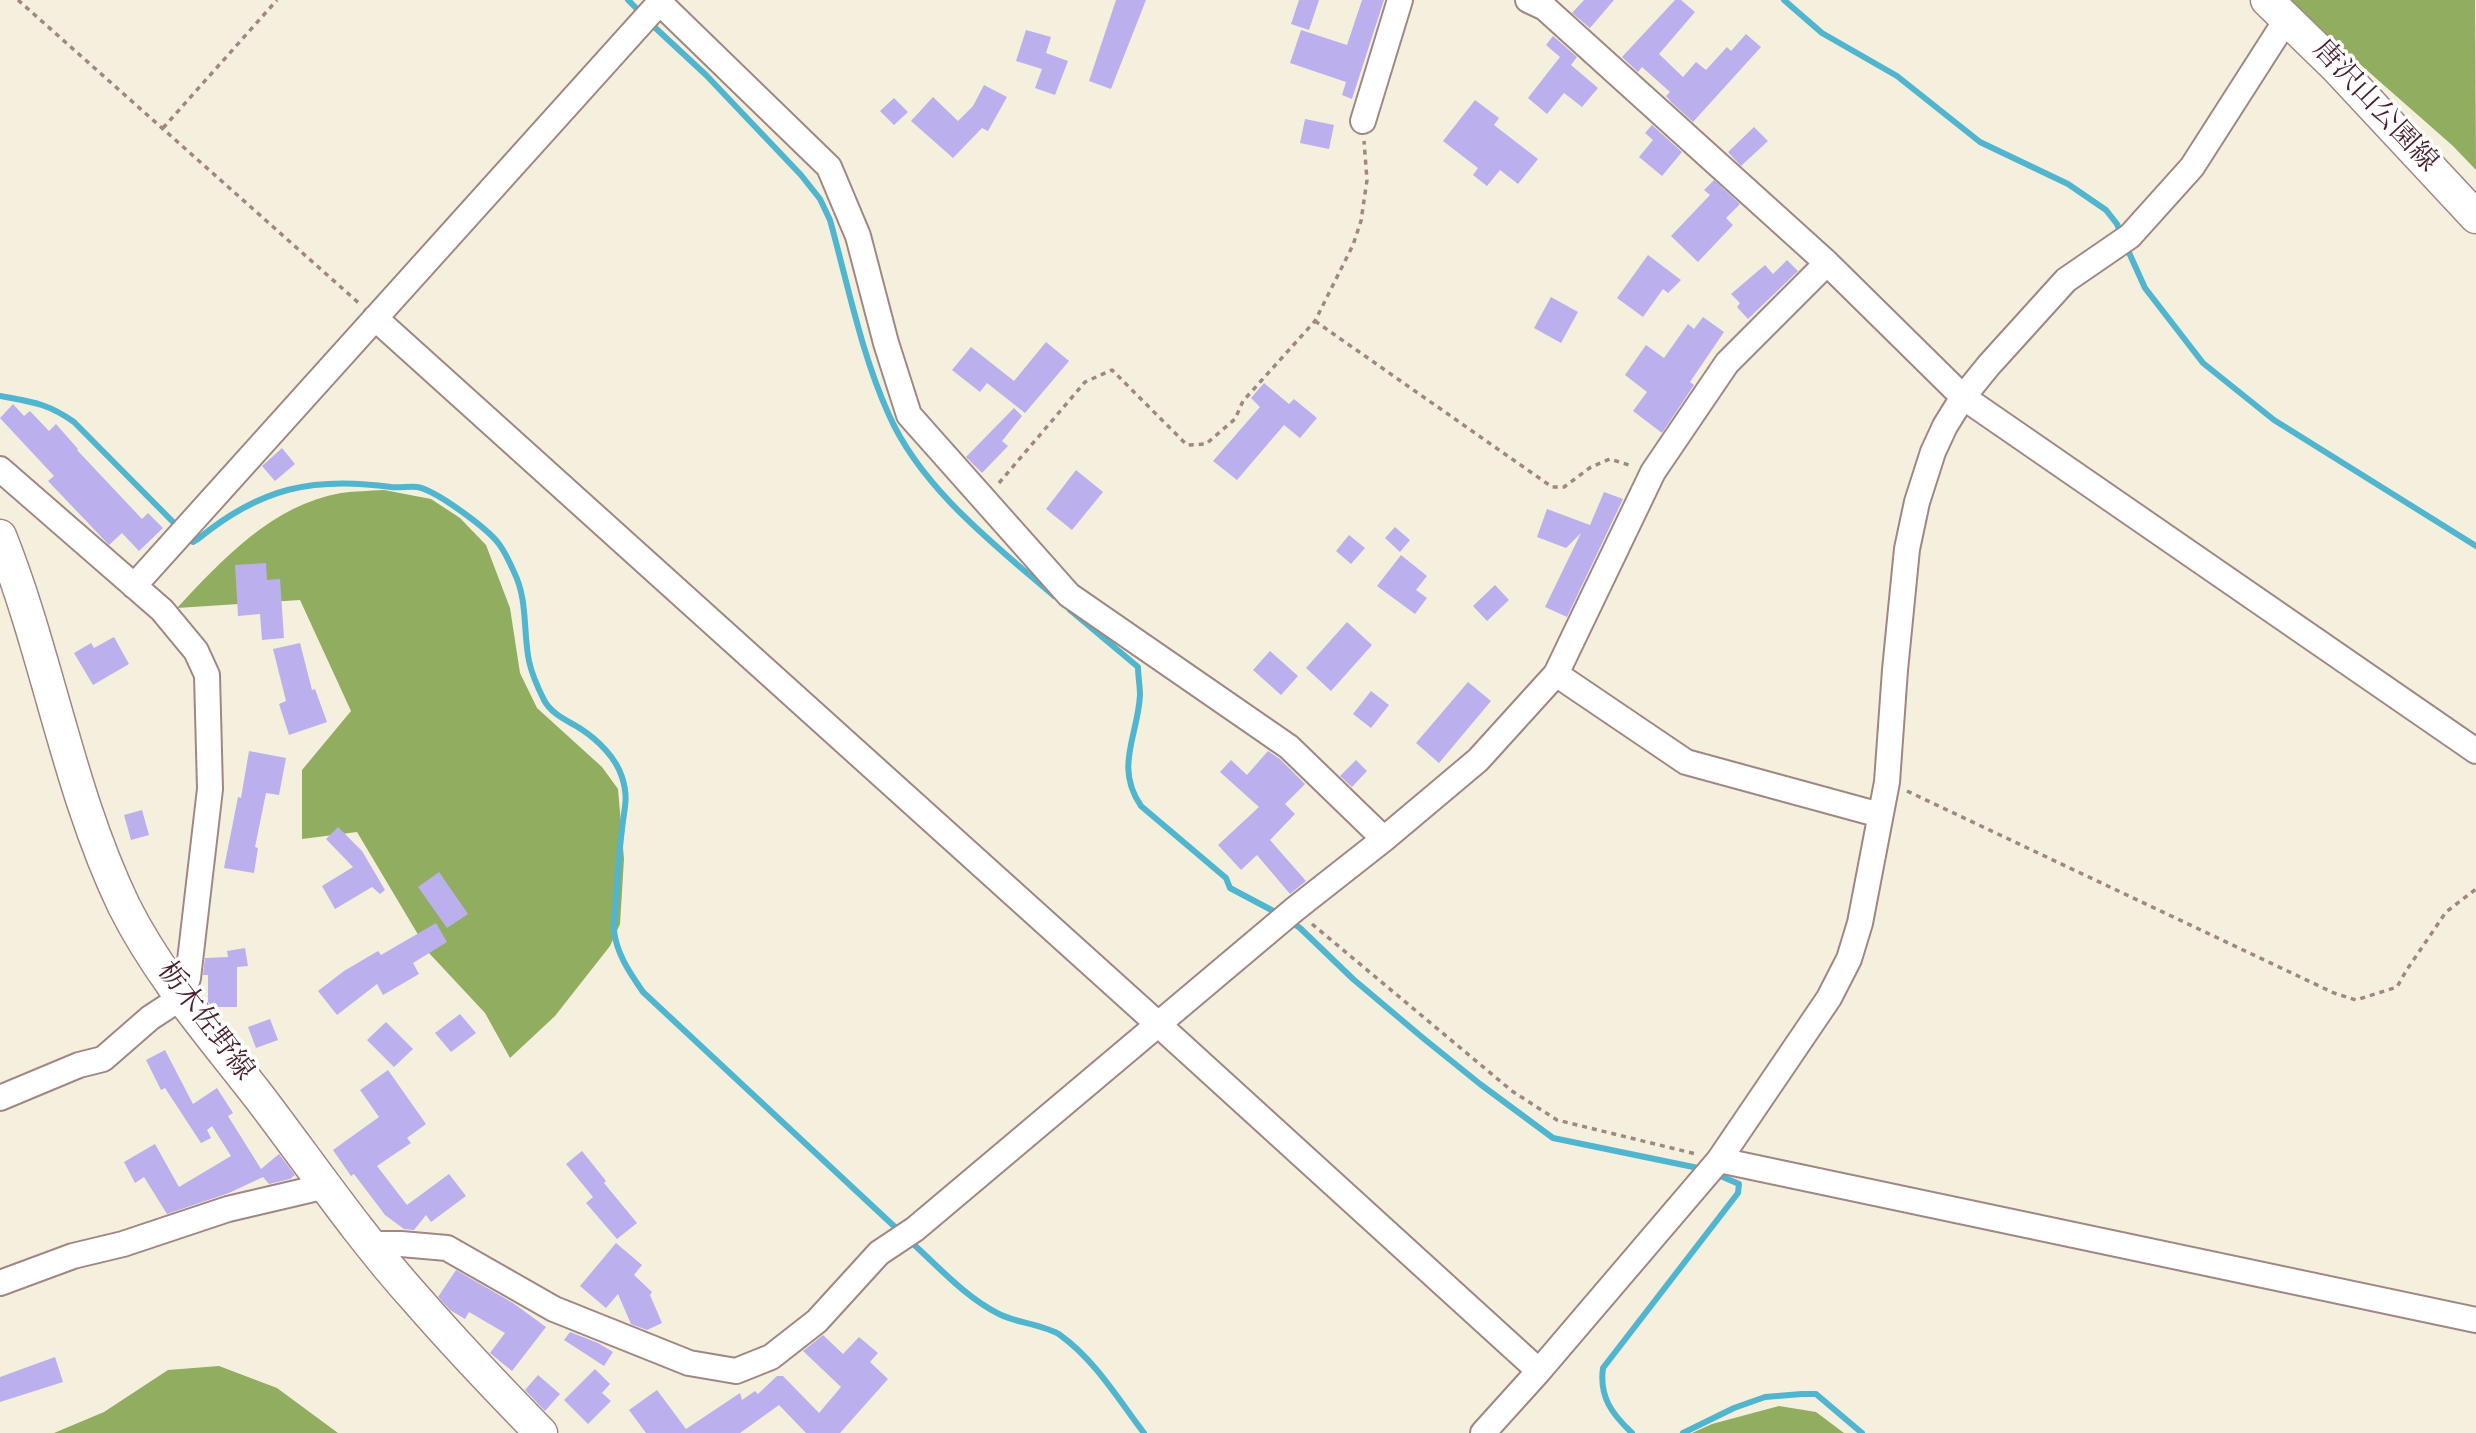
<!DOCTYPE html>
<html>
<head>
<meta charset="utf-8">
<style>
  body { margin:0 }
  canvas { display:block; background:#f5efdd }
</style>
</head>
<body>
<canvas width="2476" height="1433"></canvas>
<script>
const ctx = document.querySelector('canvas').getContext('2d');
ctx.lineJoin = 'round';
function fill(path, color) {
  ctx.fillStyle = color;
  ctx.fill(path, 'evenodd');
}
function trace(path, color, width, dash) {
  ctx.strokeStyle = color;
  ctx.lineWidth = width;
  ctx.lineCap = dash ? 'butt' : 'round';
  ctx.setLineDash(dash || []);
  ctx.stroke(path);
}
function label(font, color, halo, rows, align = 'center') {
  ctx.font = font + ' "Sorts Mill Goudy","Noto Serif JP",serif';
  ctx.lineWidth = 7;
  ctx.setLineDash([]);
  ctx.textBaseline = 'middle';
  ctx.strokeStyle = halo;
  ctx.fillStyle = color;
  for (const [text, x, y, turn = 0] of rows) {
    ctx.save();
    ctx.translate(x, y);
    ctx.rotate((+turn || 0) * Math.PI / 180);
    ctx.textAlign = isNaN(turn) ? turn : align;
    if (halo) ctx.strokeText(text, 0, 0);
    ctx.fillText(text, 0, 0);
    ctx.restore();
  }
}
fill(new Path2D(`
  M2287 0H2475L2476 170 2453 146Z
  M384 490 431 499 460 518 486 545 510 608 520 673 537 708 602 767 618 789 624 859 620 924 610 946 555 1016 510 1058 485 1013 429 953 357 832 302 839V770L351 711 300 600 177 608C222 560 272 505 341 493 355 491 370 491 384 490Z
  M219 1366 277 1388 338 1433H54L104 1412 168 1370Z
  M1779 1406 1816 1412 1844 1433H1692L1712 1424Z`), '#91ad60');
trace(new Path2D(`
  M628 0 642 14
  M1784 0 1822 33 1897 76 1980 142 2068 184 2106 210 2117 224 2122 236
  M649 22 706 75 801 175 820 199 830 220C848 285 861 353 889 415 921 488 995 545 1054 596
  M2126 246 2145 288 2203 363 2274 420 2476 546
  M0 396C32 402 47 403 74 422L179 528
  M187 536 193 542 198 539C260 488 313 476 391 487 400 488 409 486 417 487 436 490 488 529 499 544 505 552 510 563 514 572 528 600 523 632 529 661 532 675 538 688 544 700 552 715 569 721 581 729 598 740 616 758 622 777 629 799 624 808 622 829 619 852 618 875 616 898 616 908 613 920 614 930 616 953 630 973 643 992L896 1228
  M1070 610 1138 667C1138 676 1140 686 1140 695 1138 736 1114 767 1141 806L1226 878 1230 888 1279 914
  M1288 920 1300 928 1353 979 1423 1038 1480 1084 1553 1138 1703 1169
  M911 1242C939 1267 965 1297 999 1314 1016 1323 1046 1325 1060 1335 1095 1360 1118 1399 1144 1433
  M1632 1433C1612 1414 1599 1397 1603 1368L1738 1193 1739 1184 1716 1174
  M1683 1433 1734 1408 1765 1397 1802 1394H1816L1862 1433`), '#50b5cf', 6);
fill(new Path2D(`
  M1116 0H1146L1111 89 1089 81Z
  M1299 0H1319L1309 30 1291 24Z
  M1362 0H1384L1352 99 1342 95 1346 82 1290 63 1301 30 1347 45Z
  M1584 0H1614L1590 28 1572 13Z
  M1675 0H1681L1695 12 1659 54 1683 77 1696 62 1706 70 1727 47 1731 51 1746 34 1761 47 1693 122 1671 102 1666 96 1670 92 1642 67 1638 72 1622 57Z
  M1026 30 1051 37 1046 53 1068 61 1055 95 1035 88 1042 69 1016 61Z
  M1553 36 1577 57 1571 65 1598 88 1582 107 1564 93 1547 114 1528 98 1560 57 1546 45Z
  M984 85 1007 97 988 131 982 128 953 158 911 121 933 97 958 121 973 106Z
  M894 98 908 112 894 125 880 111Z
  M1475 100 1499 118 1494 125 1538 159 1518 184 1500 170 1487 186 1473 175 1478 168 1443 141Z
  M1305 119 1334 125 1329 149 1300 143Z
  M1652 125 1682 152 1662 176 1639 157 1653 140 1645 133Z
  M1754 127 1768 141 1741 166 1728 152Z
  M1714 180 1740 204 1726 218 1733 225 1698 262 1671 236 1710 195 1704 190Z
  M1648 255 1681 280 1668 293 1663 289 1643 317 1617 298Z
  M1787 260 1798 271 1748 319 1737 307 1740 303 1731 294 1765 265 1773 274Z
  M1551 297 1578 312 1561 343 1534 328Z
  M1703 317 1724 332 1690 382 1694 385 1662 433 1633 411 1647 392 1625 375 1646 345 1664 358 1688 324 1694 329Z
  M1046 342 1069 361 1025 413 987 383 980 392 952 370 971 347 1014 381Z
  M1264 383 1289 404 1294 399 1317 418 1300 438 1284 425 1237 480 1213 461 1260 407 1251 398Z
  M13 404 24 416 30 411 49 431 56 424 78 449 77 450 142 519 148 513 163 528 139 551 122 533 109 545 48 481 54 476 0 418Z
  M1014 408 1022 416 1002 441 1008 446 982 473 966 457Z
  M282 448 295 464 275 481 262 466Z
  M1076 470 1103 492 1072 530 1046 509Z
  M1604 492 1623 499 1567 617 1545 607 1581 533 1566 548 1537 537 1547 509 1590 525Z
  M1395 527 1410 540 1400 552 1385 538Z
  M1349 535 1365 548 1351 564 1336 551Z
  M1401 555 1427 576 1416 590 1427 598 1415 614 1377 586Z
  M266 563 267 580 280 579 284 638 262 640 260 614 238 616 235 565Z
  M1495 585 1509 600 1487 621 1473 606Z
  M1347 622 1372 645 1331 691 1306 668Z
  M114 637 129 664 93 685 74 653 91 643 94 648Z
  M300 643 312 690 315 689 327 722 289 735 279 704 286 701 273 649Z
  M1270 651 1298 676 1281 695 1253 670Z
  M1468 682 1491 701 1439 763 1416 743Z
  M1371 691 1389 705 1371 728 1353 714Z
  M249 751 286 758 279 795 266 793 255 847 258 848 254 873 224 868 238 797 241 798Z
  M1268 751 1280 759 1305 784 1285 804 1295 814 1270 840 1306 881 1290 894 1257 855 1241 870 1218 845 1259 807 1220 772 1231 760 1247 775Z
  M1356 760 1367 771 1352 787 1340 776Z
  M142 810 149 835 131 840 124 815Z
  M338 827 362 851 385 890 380 894 372 887 335 909 322 886 353 867 326 839Z
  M439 872 468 914 447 928 418 887Z
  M436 923 447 942 413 963 419 974 383 995 377 984 337 1015 318 991 344 971 378 951 381 955Z
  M245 948 248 966 237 967V1007H212L208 1002V975H203L205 958 228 957 227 951Z
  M460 1014 476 1033 451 1052 435 1033Z
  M270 1019 278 1040 256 1048 248 1027Z
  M386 1022 413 1049 394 1067 367 1040Z
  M165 1050 193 1104 217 1088 233 1113 228 1116 261 1169 279 1154 295 1175 290 1179 269 1184 263 1177 229 1193 167 1214 144 1177 135 1183 124 1162 155 1144 179 1187 231 1156 212 1126 207 1130 211 1138 201 1143 165 1088 161 1090 146 1060Z
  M388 1070 426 1124 407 1138 411 1143 377 1166 407 1205 449 1174 466 1196 431 1222 426 1215 414 1230 404 1229 385 1215 354 1174 351 1176 333 1150 379 1117 360 1090Z
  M582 1151 606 1181 604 1183 637 1223 617 1239 586 1203 593 1197 566 1164Z
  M616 1243 642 1265 634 1275 652 1292 650 1295 662 1323 647 1330 631 1324 618 1294 606 1308 580 1286Z
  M456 1270 513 1303 546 1327 512 1371 490 1353 505 1333 469 1312 465 1319 450 1310 438 1297Z
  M570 1332 598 1343 613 1352 604 1366 564 1340Z
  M823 1335 843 1354 859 1337 878 1353 870 1362 888 1379 840 1433H806L779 1405 740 1433H646L629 1410 657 1390 686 1429 740 1393 742 1400 755 1391 758 1394 777 1376H783L819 1413 841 1387 803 1351Z
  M55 1357 63 1382 0 1402V1377Z
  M595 1369 610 1384 602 1393 611 1401 588 1424 564 1400Z
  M538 1375 560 1394 545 1411 525 1390Z`), '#bbb0ed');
const minor = new Path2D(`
  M1528 0 1545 8 1827 263 1963 397 2476 751
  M660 3 829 167 858 236 886 343 909 415 1069 595 1289 747 1384 839
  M1363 121 1400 0
  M375 318 1159 1025 1539 1371
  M0 469 162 610 196 651 207 675 210 789 188 978 182 997 150 1018 103 1059 79 1065 0 1098
  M134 586 662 0
  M1556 674 1686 762 1880 815
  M1719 1160 2476 1320
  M370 1244H401L447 1248 554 1309 689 1363 736 1371 771 1357 817 1321 879 1253 915 1229 1295 909 1384 839 1478 760 1556 674 1653 472 1727 363 1827 263
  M0 1283 73 1256 123 1244 228 1209 326 1186
  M1483 1433 1539 1371 1719 1160 1829 998 1849 959 1860 923 1887 782 1895 670 1907 549 1917 502 1933 452 1945 426 1963 397 1989 365 2066 280 2130 236 2192 167 2281 28 2285 17`);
const major = new Path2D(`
  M2267 0 2337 68 2476 217
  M0 536C48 656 68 790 124 906 159 976 212 1036 260 1098 311 1165 360 1237 417 1300 457 1346 499 1390 541 1433`);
trace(minor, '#a08784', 28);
trace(major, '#a08784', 35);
trace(new Path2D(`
  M18 0 361 305
  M163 128 277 0
  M1315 321 1552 487H1564L1591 467 1610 459 1632 466
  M999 483 1085 382 1112 370 1187 445 1206 444 1235 419 1243 401 1315 321 1353 245 1361 221 1367 180 1364 141
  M1907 791 2334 993 2356 1000 2397 987 2406 971 2446 912 2476 889
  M1312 924 1512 1091 1557 1120 1696 1154`), '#a08784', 3.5, [5, 5]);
trace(minor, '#fff', 24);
trace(major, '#fff', 32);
label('28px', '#4a1f2b', '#fff', [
  ["唐沢山公園線",2373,108,47],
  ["栃木佐野線",203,1023,53]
]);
</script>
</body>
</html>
